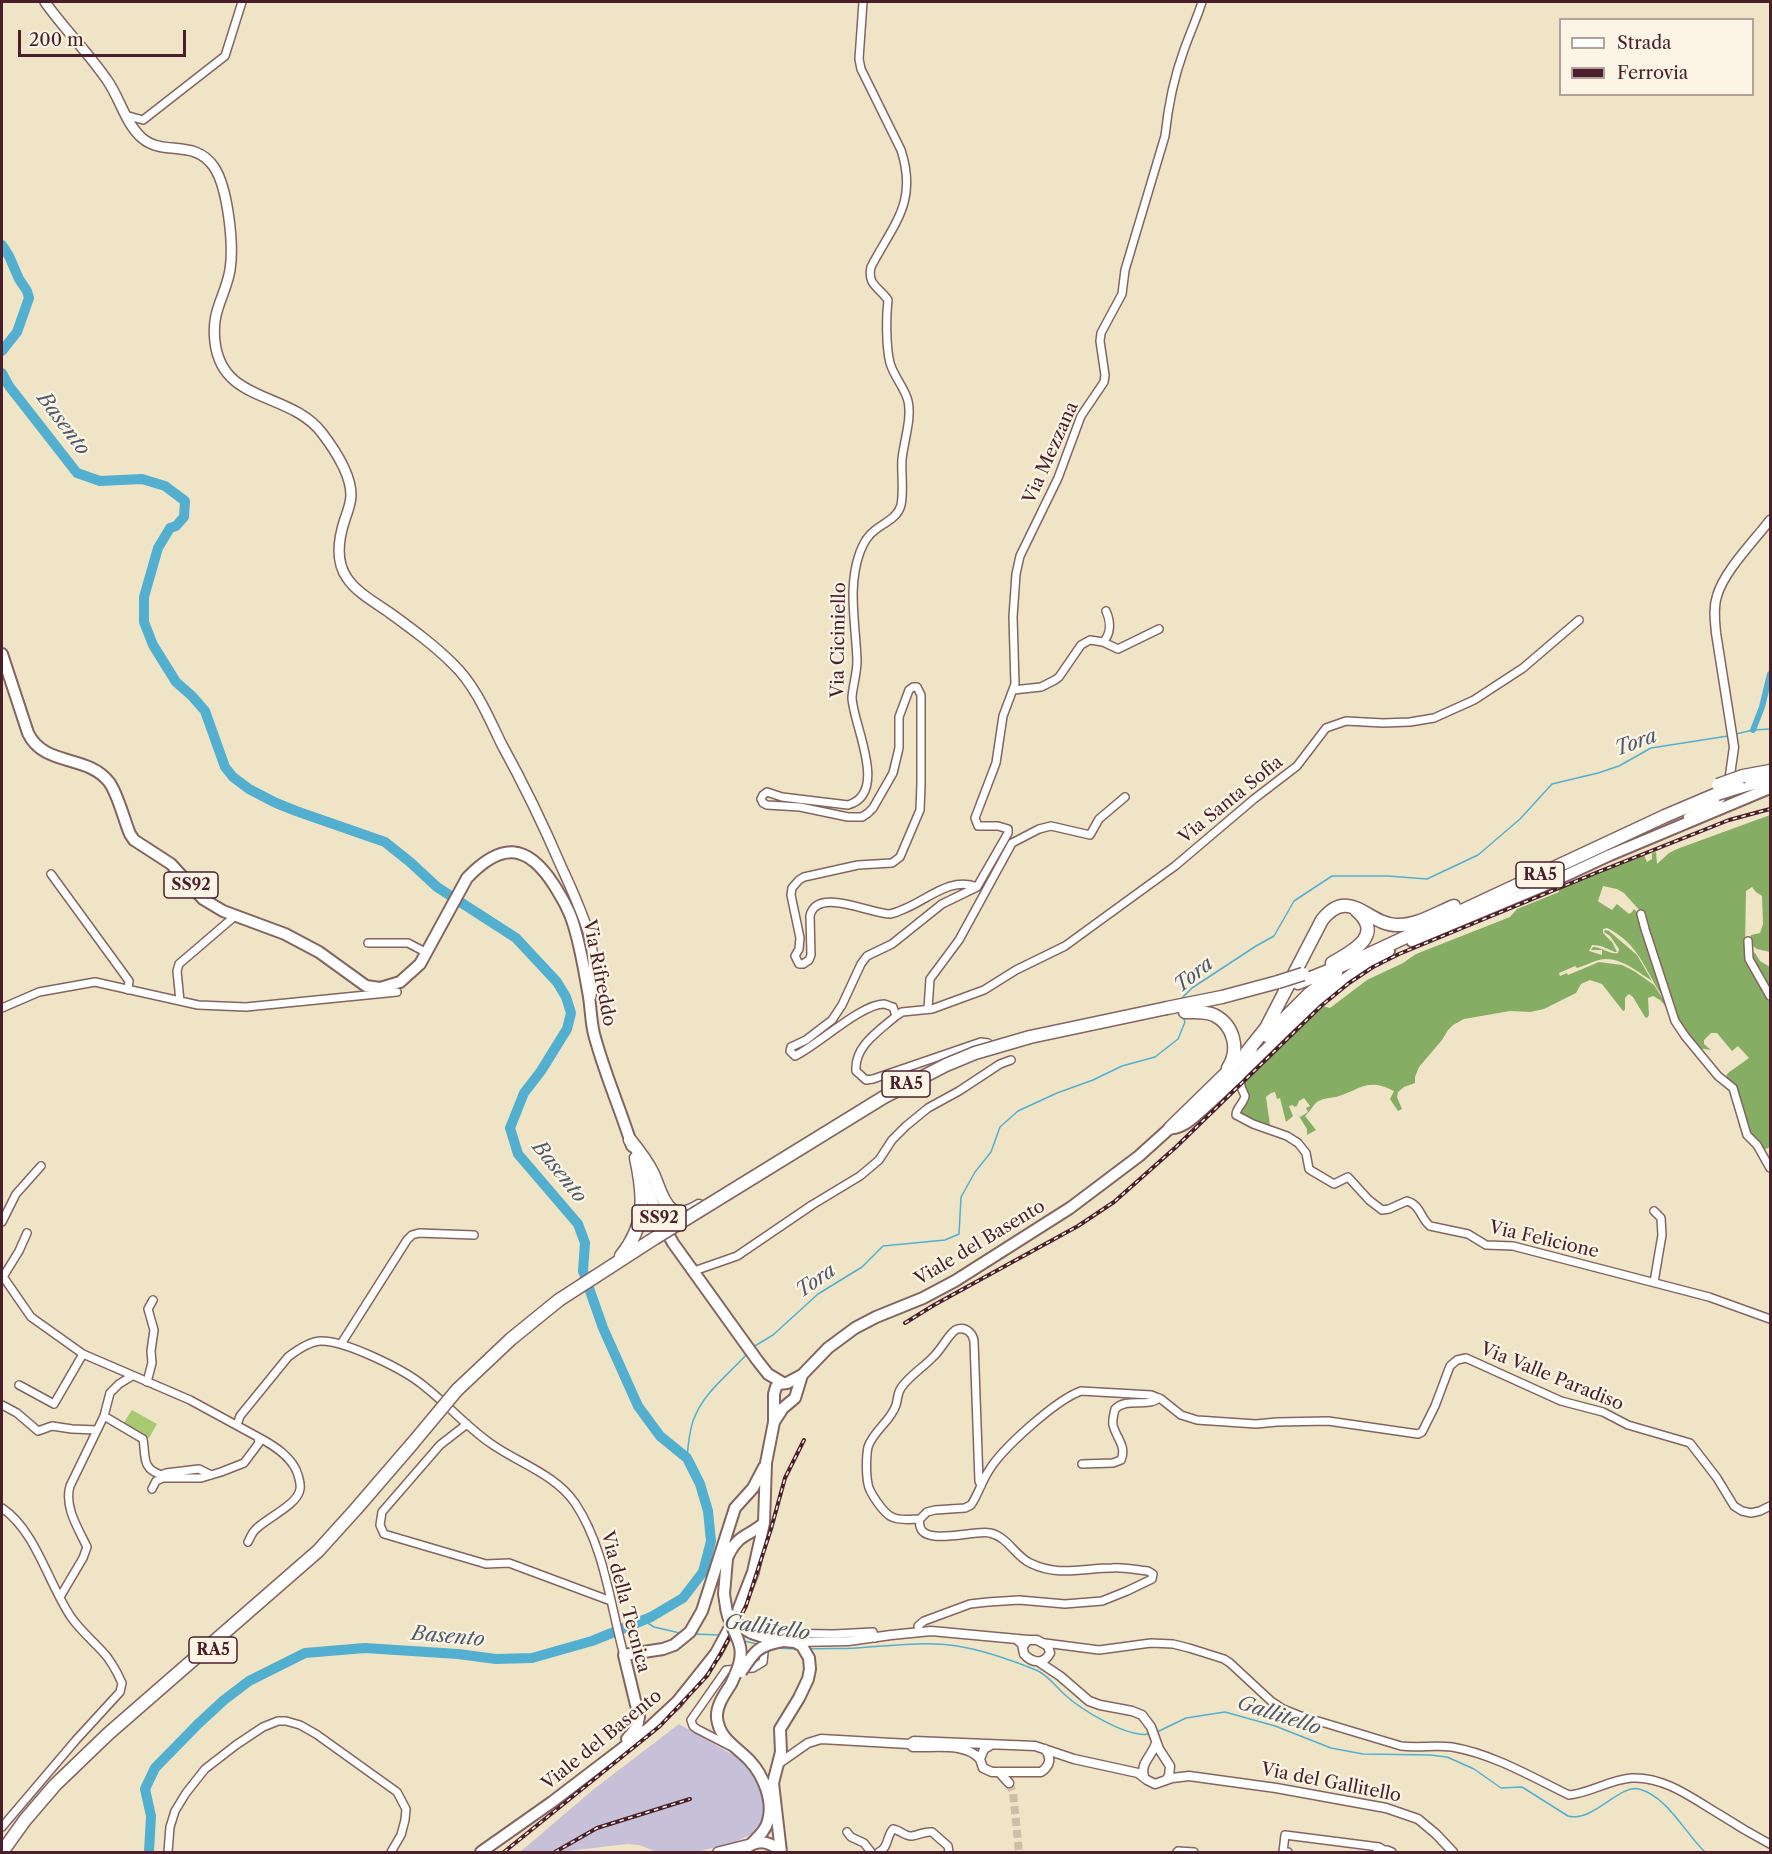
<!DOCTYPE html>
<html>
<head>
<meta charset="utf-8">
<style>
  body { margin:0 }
  #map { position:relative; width:1772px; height:1854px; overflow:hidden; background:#efe5c6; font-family:"Libre Caslon Text",serif }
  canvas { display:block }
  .frame { position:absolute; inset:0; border:3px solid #4a1f2b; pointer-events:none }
  .legend { position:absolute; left:1559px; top:18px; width:195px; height:78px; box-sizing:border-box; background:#fcf5e5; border:2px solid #b59f9b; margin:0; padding:8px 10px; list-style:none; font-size:18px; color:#4a1f2b }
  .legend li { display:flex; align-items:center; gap:12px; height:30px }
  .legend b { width:30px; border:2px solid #b59f9b }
  .scale { position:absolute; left:18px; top:30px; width:168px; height:27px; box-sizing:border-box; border:3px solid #4a1f2b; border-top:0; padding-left:8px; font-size:18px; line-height:21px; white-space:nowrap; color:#4a1f2b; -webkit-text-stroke:4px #fcf5e5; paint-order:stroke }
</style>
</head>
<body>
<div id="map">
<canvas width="1772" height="1854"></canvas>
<div class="frame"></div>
<ul class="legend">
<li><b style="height:8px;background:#fff"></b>Strada</li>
<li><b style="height:8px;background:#4a1f2b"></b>Ferrovia</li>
</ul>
<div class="scale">200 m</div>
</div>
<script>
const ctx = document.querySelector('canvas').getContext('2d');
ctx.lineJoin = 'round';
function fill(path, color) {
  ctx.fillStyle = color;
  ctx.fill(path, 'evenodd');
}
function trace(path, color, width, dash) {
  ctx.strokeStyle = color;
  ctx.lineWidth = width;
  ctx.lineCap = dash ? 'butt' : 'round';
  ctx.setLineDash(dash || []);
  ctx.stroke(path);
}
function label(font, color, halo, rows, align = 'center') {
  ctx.font = font + ' "Libre Caslon Text",serif';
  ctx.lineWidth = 4.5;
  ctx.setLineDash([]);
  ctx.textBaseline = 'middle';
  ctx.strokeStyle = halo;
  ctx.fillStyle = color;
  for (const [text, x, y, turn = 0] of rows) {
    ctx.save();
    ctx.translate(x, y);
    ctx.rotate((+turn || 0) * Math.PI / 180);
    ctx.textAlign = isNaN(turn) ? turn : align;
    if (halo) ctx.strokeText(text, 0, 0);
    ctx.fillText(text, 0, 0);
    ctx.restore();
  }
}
fill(new Path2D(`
  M679 1724 749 1764 765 1796V1817L751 1834 736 1842 697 1852H657L639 1845 627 1844 568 1851 565 1852H520L594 1789Z`), '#c7c0d9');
fill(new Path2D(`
  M132 1410 157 1424 149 1438 123 1424Z`), '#a8c972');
fill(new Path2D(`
  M1770 815V952L1757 949 1749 943 1751 935 1760 933 1763 924 1762 896 1756 892 1752 887 1746 891 1745 948 1746 955 1770 1003V1147L1762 1151 1747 1133 1740 1108 1724 1079 1728 1073 1749 1058 1738 1046 1732 1051 1717 1033H1711L1704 1040V1044L1711 1050 1697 1048 1681 1025 1674 1011 1641 912 1624 893 1617 889 1603 886 1598 901 1599 902 1612 910 1617 904 1629 914 1632 912 1634 909 1638 913 1666 1001C1645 974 1642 945 1607 928L1603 929V933L1612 942 1617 952H1615L1601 946 1592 945 1589 951 1602 955V950H1591L1593 947C1602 947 1610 955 1618 953L1619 949 1610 936 1604 932 1605 930 1609 931 1637 955 1652 981C1638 972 1618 955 1599 960 1592 962 1584 966 1577 968L1575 966 1559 973 1560 976 1567 973 1568 975 1599 962 1622 965 1634 971 1654 985 1672 1013 1660 1000 1653 996 1648 998 1649 1015 1647 1018 1645 1017 1633 997 1629 994 1625 998V1010L1623 1011 1602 984 1590 980 1581 984 1576 993 1544 1009 1530 1012 1510 1011 1464 1019 1453 1025 1448 1030 1442 1040 1419 1067 1415 1077V1083L1404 1087 1398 1092 1397 1097 1402 1109 1398 1111 1390 1099 1394 1091C1366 1077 1361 1090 1336 1097 1329 1098 1323 1098 1317 1102 1313 1105 1310 1112 1305 1116L1316 1130 1307 1135V1129L1297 1113 1300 1117 1308 1112 1306 1108 1310 1106 1304 1098 1299 1101 1297 1106 1294 1107 1293 1105 1289 1106 1293 1116 1286 1122 1280 1098 1277 1099 1275 1092 1271 1093 1266 1097 1270 1125 1269 1128 1237 1113 1245 1101 1242 1084 1323 1006 1330 1008 1367 980 1403 963 1416 954 1510 917 1517 909 1559 892V889L1644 855 1647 862 1652 859V853L1656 852 1657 864 1669 853 1677 849Z
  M1748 950 1755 953 1760 961 1770 967V998Z`), '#86ad64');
trace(new Path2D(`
  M1736 734 1753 730 1770 729
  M1181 999 1192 988 1256 946 1274 936 1294 901 1332 876H1388L1427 879 1478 855 1520 819 1552 784 1598 773 1619 766 1651 748 1728 736
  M753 1347 773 1335 818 1294 862 1267 883 1246 945 1240 959 1234 961 1197 975 1172 991 1152 1000 1127 1018 1111 1057 1093 1093 1080 1122 1066 1155 1057 1178 1039 1185 1022 1183 1017
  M687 1458C688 1446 689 1433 693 1421 703 1393 727 1376 746 1355
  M643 1620 654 1627 680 1633
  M694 1634 719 1635
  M744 1641 757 1644
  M776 1648 796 1649
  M809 1649C825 1648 840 1649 856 1648 889 1646 923 1641 957 1646 983 1650 1011 1660 1036 1670 1048 1675 1054 1685 1064 1694 1080 1709 1127 1738 1149 1734
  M1157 1732 1186 1718 1225 1712 1275 1726 1331 1748 1363 1754 1430 1755 1447 1757 1474 1769 1501 1788 1522 1787 1568 1816C1593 1823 1619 1784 1639 1789 1668 1797 1684 1832 1705 1852`), '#52afd0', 1.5);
trace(new Path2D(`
  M1753 730 1762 707 1770 674`), '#52afd0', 6);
trace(new Path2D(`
  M2 245 9 256 19 279 27 291 29 298 17 332 2 351
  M2 373 9 386 77 473 100 481 142 479 165 486 185 501 184 517 176 526 170 528 158 548 144 597V622L153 645 176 682 192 696 205 711 225 767 233 777 249 789 276 803 296 811 385 842 410 862 437 887 516 938 557 982 566 997 571 1013 567 1029 541 1071 524 1093 510 1128 518 1154 578 1224 585 1243 583 1271 603 1328 638 1406 660 1436 687 1458 700 1484 708 1511 711 1541 703 1572 683 1598 651 1617 592 1641 532 1658 496 1659 458 1654 365 1648 305 1653 249 1681 224 1700 198 1724 155 1768 145 1789 151 1816 149 1852`), '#52afd0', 10);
trace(new Path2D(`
  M1009 1783 1013 1792 1019 1852`), '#cebda7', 8, [8, 4]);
const minor = new Path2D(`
  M863 2 859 59 861 69 901 150C918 202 894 223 871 267 867 285 879 287 888 300 886 317 886 347 890 363 894 377 905 388 908 401 912 418 904 441 902 459 901 474 904 490 901 505 897 521 878 524 869 536 865 540 862 547 860 552 847 587 856 625 857 661 857 673 853 685 852 697 852 723 890 793 848 805L782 797 767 792 763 795 761 799 763 803 767 805 800 807 848 817H862L868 813 873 808 893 773 899 748V717L909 690 913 687H917L921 695V784L920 810 900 857 892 863 858 865 804 877 799 880 792 888 791 895 800 938 799 949 795 956 799 964H803L809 960 811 955 810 916C816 886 871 914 890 914 895 913 900 911 904 909 927 900 951 876 977 887
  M125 115 143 120 225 56 242 2
  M1103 642C1111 634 1111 622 1106 611
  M1013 690 1041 687 1055 680 1059 677 1081 645 1090 640 1103 642 1118 649 1159 629
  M51 874 129 981 128 990
  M977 887 1008 833V829L998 826H978L975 818 996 763 1003 716 1015 684 1013 617 1016 574 1020 556 1058 478 1081 416 1104 382 1105 375 1100 341 1101 333 1122 294 1125 270 1165 136C1168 107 1174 77 1184 50 1190 33 1197 18 1202 2
  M1641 914 1645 929 1675 1021 1685 1036 1718 1076 1733 1088 1747 1135 1757 1145 1770 1168
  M1748 941 1749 959 1770 996
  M368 943H408L427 953
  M180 1001 177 971 179 964 235 916
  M2 1008 39 992 95 982 198 1005 246 1007 397 992
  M928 1009 930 979 959 940 1012 843 1039 829 1051 826 1090 835 1099 819 1125 797
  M896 1016 893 1007C891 1007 886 1004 884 1004 861 1004 818 1045 795 1056L790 1051 791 1047 806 1040 832 1020 842 1005 861 964 867 956 892 944 942 904 977 887
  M988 1043 981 1042 873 1079 866 1080 856 1071C854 1046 879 1031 896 1016L902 1012 932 1009 984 990 1016 970 1065 946 1175 866 1254 799 1297 766 1326 728 1346 721 1383 723 1410 722 1434 718 1474 700 1523 668 1579 620
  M1240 1074 1241 1087 1245 1096C1244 1103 1236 1108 1236 1115L1253 1124 1287 1136 1298 1143 1306 1153 1309 1169 1312 1171 1334 1184 1348 1177 1369 1200 1382 1210 1389 1209 1407 1201C1421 1205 1420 1218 1430 1226L1468 1234 1486 1245 1513 1246 1709 1297 1770 1319
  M1654 1211 1661 1218 1662 1235 1654 1282
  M2 1222 16 1194 41 1166
  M694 1271 737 1256 812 1205 860 1176 879 1160 892 1140 906 1126 928 1108 959 1091 1000 1064 1011 1060
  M2 1275 31 1317 83 1354 190 1400 258 1437 259 1443 244 1463 221 1472 201 1478H163L156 1481 152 1489
  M3 1277 19 1251 27 1233
  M341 1344 407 1240 412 1235 419 1233 474 1235
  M147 1382 152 1363 151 1351 154 1330 148 1309 153 1300
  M19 1385 54 1404 83 1354
  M2 1405 17 1413 38 1431 52 1426 72 1429 97 1430
  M104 1416 143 1439C146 1456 141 1469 162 1475L166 1473 199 1469 211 1475
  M467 1424 440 1445 382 1512 380 1525 384 1534 486 1564 509 1563 611 1601
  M237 1425 240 1416 288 1357C297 1350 309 1342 320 1341 345 1340 405 1370 424 1386 447 1404 466 1426 490 1443 518 1463 555 1474 575 1503 605 1548 610 1605 624 1655
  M1082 1464 1113 1463 1121 1460C1127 1446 1116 1438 1113 1425 1112 1420 1114 1414 1115 1409 1127 1397 1147 1408 1159 1398
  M2 1508C36 1531 48 1583 71 1617 80 1630 92 1640 102 1651 111 1660 117 1672 122 1683L120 1692 76 1740 2 1827
  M920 1519C911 1519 899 1521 892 1517 884 1514 869 1492 868 1484 866 1474 866 1457 868 1447 873 1431 891 1421 896 1405 898 1399 897 1394 901 1388 910 1375 924 1367 934 1356 941 1350 951 1330 958 1329 967 1327 973 1334 974 1341L979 1481 981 1486
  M248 1542C250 1538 252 1533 255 1530 266 1518 298 1505 300 1489 301 1484 299 1479 298 1475 293 1457 273 1445 258 1437
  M60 1597 83 1558 87 1547C78 1528 64 1507 70 1486L104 1416 110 1393 119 1384 132 1376
  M919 1631 918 1626 924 1621 970 1604 988 1602 1019 1600 1065 1604 1102 1601 1127 1591 1152 1579 1153 1574 1148 1571C1136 1570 1124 1567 1112 1568 1083 1568 1058 1577 1030 1563 1015 1556 1008 1537 990 1533 974 1529 914 1550 920 1519L927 1512 935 1510 965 1508 971 1505C978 1495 981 1483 988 1472 1001 1449 1056 1400 1081 1391L1151 1395 1161 1399 1181 1415 1197 1420 1256 1424 1277 1422 1328 1421 1418 1434 1422 1432 1435 1406 1450 1366 1457 1360 1466 1358 1561 1401 1603 1412 1628 1425 1690 1443 1717 1478 1734 1506 1742 1511 1751 1513 1760 1511 1770 1506
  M1045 1643 1099 1650 1151 1643 1173 1644 1189 1648 1224 1659 1230 1663 1271 1701 1283 1709 1298 1715 1401 1746C1418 1748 1435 1745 1452 1747 1493 1754 1532 1777 1569 1795 1590 1793 1609 1780 1631 1778 1664 1776 1692 1798 1719 1814 1736 1825 1753 1835 1770 1844
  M730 1746 697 1729 693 1726 691 1720 726 1670 753 1668 763 1662 766 1634 768 1633 834 1634 873 1632 875 1638
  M847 1832 851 1837 864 1843 871 1852
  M168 1852 170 1827 175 1811 186 1793 205 1769 236 1745 263 1727 278 1721H286L300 1725 316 1734 397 1792 406 1809 405 1820 401 1835 391 1852
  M879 1852C889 1847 886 1837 893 1829 900 1830 906 1837 912 1836 920 1835 924 1831 932 1832L948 1846 949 1852
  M1177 1852 1178 1851 1194 1852
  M1288 1852H1283L1285 1835 1379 1847 1384 1850
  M1377 1852 1380 1850H1387L1392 1852`);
const tertiary = new Path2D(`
  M1688 817 1717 803 1723 795 1730 775 1734 747 1716 633C1715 621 1713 608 1717 596 1724 571 1754 541 1770 520
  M1016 1639 1022 1644 1024 1654C1032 1663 1044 1665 1050 1653L1048 1646 1037 1640H1028L1023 1646
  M795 1642 848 1641 891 1635 931 1631 1028 1640
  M1039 1662 1060 1676 1089 1701 1100 1705 1132 1711 1142 1715 1151 1727 1159 1749 1170 1766 1169 1776 1166 1780
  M909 1744 914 1741 1035 1746 1074 1759 1138 1773 1147 1780 1155 1784 1172 1778 1189 1776 1276 1788 1386 1808 1418 1819 1436 1834 1453 1852
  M991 1745 984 1749 980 1759 983 1768 992 1772H1041C1050 1766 1052 1758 1045 1749
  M778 1764 808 1743 821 1739 909 1744 913 1747C934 1748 965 1742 980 1759
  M999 1772 1009 1783
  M1144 1776C1140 1763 1152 1756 1156 1743`);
const secondary = new Path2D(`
  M45 2C64 29 88 52 107 80 120 98 125 123 142 138 164 157 194 138 214 167 228 188 234 245 230 270 225 298 211 310 215 342 222 404 290 391 322 433 335 450 351 474 351 495 351 503 348 511 345 519 339 537 335 561 347 578 357 593 376 603 390 613 412 629 434 645 453 664 475 685 488 716 501 743 523 783 543 824 561 866 571 888 582 911 589 935 594 954 594 977 591 996
  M718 1852 750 1844`);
const primary = new Path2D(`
  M2 654 28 733C44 767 87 754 109 782 118 794 124 820 130 834L134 840 171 864 203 899 223 911 285 934 319 952 366 986 380 988 400 982 420 964 467 878C501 842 527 843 554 885 562 898 570 911 574 926 581 949 585 974 589 997 591 1010 591 1022 594 1034 604 1072 620 1108 632 1146
  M1412 941 1541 887 1610 855 1770 788
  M642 1175 658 1216 673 1243 757 1360 768 1374 783 1383
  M774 1422 783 1408 795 1398 802 1375
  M728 1556C738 1534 748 1537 764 1523
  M726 1607 724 1594 728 1547
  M731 1684C725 1694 716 1705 717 1718 719 1739 737 1747 750 1761 763 1775 774 1801 768 1821 766 1830 758 1837 752 1843
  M627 1739 637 1727 639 1717 624 1655 663 1649 674 1645 690 1632 702 1611 735 1508 753 1488 764 1467
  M481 1852 552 1802 649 1728 677 1702 716 1653 735 1618 753 1572 764 1523 766 1463 774 1422V1394L776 1387 779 1384 787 1383 802 1375 828 1348 855 1328 876 1317 923 1298 955 1281 1070 1208 1139 1156 1170 1128C1184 1130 1201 1110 1211 1102 1270 1049 1318 988 1389 951
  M742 1852C754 1839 768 1839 781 1852
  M781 1852 773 1783 781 1752 780 1729 799 1698 808 1679 810 1669 809 1658 802 1646 795 1642 783 1641`);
const motorway = new Path2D(`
  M1743 776 1770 771
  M1739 787 1770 779
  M1332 963C1353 951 1385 935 1356 910
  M1298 983 1363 957 1665 816 1717 794
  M1167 1008 1222 997 1278 982
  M1185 1012C1195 1012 1205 1011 1214 1015 1234 1025 1240 1050 1228 1068
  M1267 1036 1309 994 1336 973
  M1246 1053 1266 1028 1322 920C1349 885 1368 925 1397 925 1416 926 1437 913 1454 906
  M1170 1128 1251 1049
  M630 1140C638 1150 646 1160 652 1172 658 1183 661 1202 672 1210 681 1216 691 1211 699 1206
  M621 1256C647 1224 644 1195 636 1158
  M457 1390 511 1339 559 1300 655 1238
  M2 1852 25 1820 55 1785 108 1734 318 1551 356 1509 412 1444`);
trace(minor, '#846461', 10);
trace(tertiary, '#846461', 11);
trace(secondary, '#846461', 12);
trace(primary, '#846461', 14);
trace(motorway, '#846461', 15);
trace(minor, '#fff', 7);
trace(tertiary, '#fff', 8);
trace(secondary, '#fff', 9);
trace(primary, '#fff', 10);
trace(motorway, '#fff', 12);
const rail = new Path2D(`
  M905 1323 934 1305 1078 1226 1114 1202 1176 1147 1321 1006 1349 983 1373 967 1399 954 1598 872 1729 820 1770 809
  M504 1852 660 1726 707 1676 721 1653 746 1606 771 1529 785 1478 804 1440
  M555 1852 597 1828 690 1799`);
trace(rail, '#4a1f2b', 4);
trace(rail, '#fcf5e5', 1.5, [4.5]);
const primaryBridge = new Path2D(`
  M726 1607C727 1620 735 1630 739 1643 744 1657 737 1671 731 1684
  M731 1615C742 1633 758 1636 778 1640
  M741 1672C754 1652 758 1645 783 1641`);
const motorwayBridge = new Path2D(`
  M1718 785 1743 776
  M1717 794 1739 787
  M1278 982 1303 974
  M655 1238 884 1097 946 1065 975 1053 1030 1037 1167 1008
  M412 1444 457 1390`);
trace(primaryBridge, '#846461', 14, []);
trace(motorwayBridge, '#846461', 15, []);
trace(primaryBridge, '#fff', 10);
trace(motorwayBridge, '#fff', 12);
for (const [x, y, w] of [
  [1540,875,48],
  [191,885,54],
  [906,1084,48],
  [659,1218,54],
  [213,1650,48]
]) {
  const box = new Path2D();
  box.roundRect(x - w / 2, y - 13, w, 26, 4.5);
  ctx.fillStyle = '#fcf5e5';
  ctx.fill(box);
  trace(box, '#4a1f2b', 1.5);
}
label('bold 16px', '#4a1f2b', null, [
  ["RA5",1540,875],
  ["SS92",191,885],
  ["RA5",906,1084],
  ["SS92",659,1218],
  ["RA5",213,1650]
]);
label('18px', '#4a1f2b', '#fcf5e5', [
  ["Via Mezzana",1051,453,-66],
  ["Via Ciciniello",839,640,-89],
  ["Via Santa Sofia",1231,800,-39],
  ["Via Rifreddo",599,973,79],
  ["Via Felicione",1544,1240,13],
  ["Viale del Basento",980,1243,-31],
  ["Via Valle Paradiso",1552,1377,22],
  ["Via della Tecnica",625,1602,75],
  ["Viale del Basento",602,1740,-39],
  ["Via del Gallitello",1331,1783,11]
]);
label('italic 20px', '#4d596d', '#fcf5e5', [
  ["Basento",63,424,53],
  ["Tora",1636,743,-20],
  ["Tora",1194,975,-39],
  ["Basento",559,1172,51],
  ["Tora",816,1281,-35],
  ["Gallitello",767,1628,8],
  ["Basento",448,1637,5],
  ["Gallitello",1279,1716,18]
]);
</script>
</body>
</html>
